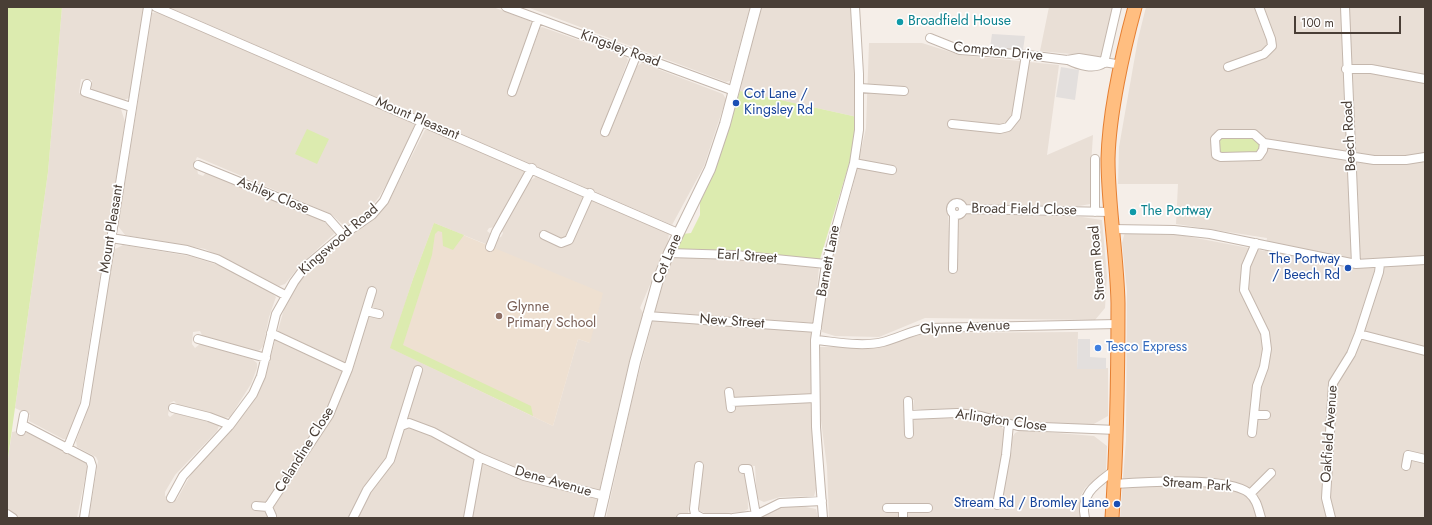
<!DOCTYPE html>
<html>
<head>
<meta charset="utf-8">
<style>
  body { margin:0 }
  #map { position:relative; width:1432px; height:525px; overflow:hidden; background:#f5eee8; font-family:Jost,sans-serif }
  canvas { display:block }
  .frame { position:absolute; inset:0; border:8px solid #493e36; pointer-events:none }
  .scale { position:absolute; left:1294px; top:16px; width:107px; height:18px; box-sizing:border-box; border:2px solid #493e36; border-top:0; padding-left:5px; font-size:12px; line-height:14px; white-space:nowrap; color:#493e36; -webkit-text-stroke:3px #fff; paint-order:stroke }
</style>
</head>
<body>
<div id="map">
<canvas width="1432" height="525"></canvas>
<div class="frame"></div>
<div class="scale">100 m</div>
</div>
<script>
const ctx = document.querySelector('canvas').getContext('2d');
ctx.lineJoin = 'round';
function fill(path, color) {
  ctx.fillStyle = color;
  ctx.fill(path, 'evenodd');
}
function trace(path, color, width, dash) {
  ctx.strokeStyle = color;
  ctx.lineWidth = width;
  ctx.lineCap = dash ? 'butt' : 'round';
  ctx.setLineDash(dash || []);
  ctx.stroke(path);
}
function label(font, color, halo, rows, align = 'center') {
  ctx.font = font + ' Jost,sans-serif';
  ctx.lineWidth = 3.5;
  ctx.setLineDash([]);
  ctx.textBaseline = 'middle';
  ctx.strokeStyle = halo;
  ctx.fillStyle = color;
  for (const [text, x, y, turn = 0] of rows) {
    ctx.save();
    ctx.translate(x, y);
    ctx.rotate((+turn || 0) * Math.PI / 180);
    ctx.textAlign = isNaN(turn) ? turn : align;
    if (halo) ctx.strokeText(text, 0, 0);
    ctx.fillText(text, 0, 0);
    ctx.restore();
  }
}
fill(new Path2D(`
  M62 7H145L129 98 124 100 91 91 92 80 81 79 79 93 121 109 125 122 79 408 66 439H63L29 421 30 415 15 408 48 172Z
  M168 7H493L530 21 532 26 508 90 516 94 540 28 542 27 626 57 628 60 602 129 610 132 637 66 642 63 723 94 726 99 704 166 672 225Z
  M527 7H750L730 81 726 82Z
  M761 7H852L857 117 740 91Z
  M1049 7H1114L1102 57 1040 51Z
  M1146 7H1425V518H1120L1126 440 1127 291 1122 243 1125 232 1180 235 1265 251 1267 238 1176 224 1178 184H1118L1119 147 1138 39Z
  M157 12 415 124 396 168 379 197 371 207 348 226 342 224 331 214 197 157 193 166 197 169 198 174 203 176 207 171 320 219 330 226 335 233 301 264 285 284 279 286 205 249 125 235 118 226 152 13Z
  M869 43H922L960 55 1059 65 1047 155 1093 135 1090 180V204L1079 206 986 205 966 204 962 199 957 198 951 200 949 202 948 212 951 272H956L955 221 964 213 1082 217 1102 220 1107 276 1105 308 1095 320 925 318 879 337 835 336 822 332V316L832 260 853 186 866 128Z
  M425 130H429L525 171V175L496 227 489 228 487 231 491 234 488 245 434 223 413 279 391 348 553 426 578 339 590 343 492 247 497 238 501 237 503 233 501 229 527 183 537 176 669 233 668 243 640 308 644 314 622 392 593 518H89L98 461 96 457 77 447 76 441 86 414 90 399 113 250 123 245 189 256 231 269 271 292 276 297 269 317 263 346 260 350 256 352 203 337 200 331 193 332 192 344 195 348 200 344 252 359 257 363V368L251 384 230 417 224 418 180 407 174 401 170 403 168 415 170 417 175 413 217 424 219 426 217 431 175 475 165 492V496L174 501 177 499 195 467 248 409 256 396 264 380 286 302 297 283 314 265 375 217 388 203Z
  M672 257 736 258 819 267 814 323 655 312 665 268Z
  M653 320 814 330 811 407 816 489 814 496 780 497 764 502 757 499 755 466 742 465V473H747L748 509 743 512 707 514 700 511 698 505 703 465 696 464 688 514 680 518H606L634 391Z
  M1078 332 1077 369 1108 368V416L1092 425 1019 421 983 412 913 409 914 400 906 399 905 434H913L914 419 968 418 1000 425 1004 430 997 508H1001L1002 490 1012 449V438L1015 433 1019 431H1033L1094 436 1107 446 1106 470 1085 488 1080 497 1082 518H829L827 467 819 405 820 347H881L924 333Z
  M17 431 23 435 28 432 86 463 87 468 77 518H7V465L12 432Z
  M801 506 816 509 818 518H761L782 507Z`), '#e9dfd6');
fill(new Path2D(`
  M434 223 603 293 590 343 578 339 553 426 390 348 413 279Z`), '#eee0d1');
fill(new Path2D(`
  M7 7H62L48 172 7 465Z
  M740 91 857 117 853 151 820 259 676 249 683 234 691 233 700 215V202L715 169Z
  M307 129 329 139 317 164 295 154Z
  M1255 136 1259 143V149L1255 153H1219V138Z
  M434 223 464 235 453 250 443 246 442 232 438 231 435 234 432 255 403 345 531 406 533 416 390 348 413 279Z`), '#dcebaf');
fill(new Path2D(`
  M992 34 1025 36 1023 50 990 48Z
  M1061 67 1079 70 1075 100 1056 97Z
  M1078 339H1090V357L1106 358V369H1077Z`), '#e3dfdd');
const minor = new Path2D(`
  M156 7 678 233
  M506 7 734 91
  M1345 7 1356 264
  M930 38 960 50 1028 55 1067 60 1079 58 1122 65
  M1068 60C1078 65 1094 70 1104 63
  M1104 63 1117 7
  M1228 67 1264 54 1272 46 1271 39 1259 7
  M1346 69H1371L1425 79
  M87 84 85 92 131 107
  M860 88 904 91
  M512 92 538 19
  M952 124 1000 129 1008 127 1016 117 1026 55
  M605 132 636 56
  M1264 143 1263 150 1259 156 1221 157 1216 155 1215 139 1220 134H1254L1264 143 1374 160H1406L1425 157
  M1095 159V212
  M854 163 892 170
  M198 165 328 218 343 235
  M951 209a6 6 0 1 1 12 0a6 6 0 1 1-12 0Z
  M963 209 1110 212
  M1111 229 1174 230 1210 234 1356 264 1425 260
  M544 235 561 243 569 240 590 193
  M111 238 187 250 217 259 285 295
  M490 247 496 232 532 168
  M669 253 735 255 826 264
  M953 269 954 215
  M366 311 379 314
  M647 316 817 328
  M271 333 348 369
  M1359 334 1425 351
  M198 339 266 358
  M815 340C837 342 862 347 883 342 899 338 912 330 928 328L1117 324
  M729 392 731 408
  M908 401 909 434
  M731 402 815 398
  M173 408 209 417 230 425
  M909 415 957 413 981 416 1018 426 1117 430
  M1254 415H1266
  M23 425 90 460 92 466 84 518
  M401 426 409 423 433 432 479 457 524 476 605 496
  M21 431 24 415
  M1252 433 1257 386 1264 367 1267 349 1265 333 1244 290 1246 266 1256 243
  M67 449 85 404 148 7
  M699 466 694 509 695 514 702 518H729
  M1406 466 1408 455 1425 459
  M743 469H748L756 515
  M1114 484C1143 482 1228 476 1249 493 1257 500 1258 508 1261 518
  M1250 494 1271 473
  M171 498 183 476 230 425 253 394 261 376 276 314 294 282 305 267 343 235 372 215 384 201 422 121
  M997 505 1006 455 1009 424
  M256 506 268 507 329 415 348 369 372 291
  M268 507 272 516
  M887 508H928
  M7 514 13 518
  M353 518 367 490 390 460 418 370
  M468 518 479 457
  M681 518H701
  M733 518 756 515 780 503 822 501
  M823 518 816 427 815 340 826 264 854 163 859 130V74L855 7
  M903 518V508
  M1085 518C1079 493 1098 483 1116 469
  M1331 518 1326 498 1333 383 1351 354 1359 334 1379 272 1380 264`);
const tertiary = new Path2D(`
  M599 518 635 362 658 280 669 253 710 169 725 124 756 7`);
const trunk = new Path2D(`
  M1112 518C1117 447 1118 375 1118 303 1117 255 1108 207 1108 159 1109 114 1123 51 1135 7`);
trace(minor, '#c4b7ad', 10);
trace(tertiary, '#c4b7ad', 12);
trace(trunk, '#e57f32', 15);
trace(minor, '#fff', 8);
trace(tertiary, '#fff', 10);
trace(trunk, '#ffbe80', 13);
for (const [x, y, r, color] of [
  [900,22,4,"#0f9aa8"],
  [736,103,4,"#1a4fb4"],
  [1133,212,4,"#0f9aa8"],
  [1348,268,4,"#1a4fb4"],
  [499,316,4,"#8d6e63"],
  [1098,348,4,"#3f7fe0"],
  [1117,504,4,"#1a4fb4"]
]) {
  const dot = new Path2D();
  dot.arc(x, y, r, 0, 2 * Math.PI);
  ctx.fillStyle = color;
  ctx.fill(dot);
  trace(dot, '#fff', 1.5);
}
label('14px', '#0d838f', '#fff', [
  ["Broadfield House",908,22],
  ["The Portway",1141,212]
], 'left');
label('14px', '#493e36', '#fff', [
  ["Kingsley Road",620,49,20],
  ["Compton Drive",998,52,6],
  ["Mount Pleasant",417,119,23],
  ["Beech Road",1350,136,-93],
  ["Ashley Close",273,196,22],
  ["Broad Field Close",1024,210,1],
  ["Mount Pleasant",112,229,-81],
  ["Kingswood Road",339,240,-41],
  ["Earl Street",747,257,4],
  ["Cot Lane",668,259,-67],
  ["Barnett Lane",829,261,-79],
  ["Stream Road",1098,263,-95],
  ["New Street",732,322,4],
  ["Glynne Avenue",965,328,-3],
  ["Arlington Close",1001,421,8],
  ["Oakfield Avenue",1330,434,-86],
  ["Celandine Close",305,450,-58],
  ["Dene Avenue",553,482,16],
  ["Stream Park",1197,485,4]
]);
label('14px', '#164399', '#fff', [
  ["Cot Lane /",744,95,"left"],
  ["Kingsley Rd",744,111,"left"],
  ["The Portway",1340,260],
  ["/ Beech Rd",1340,276],
  ["Stream Rd / Bromley Lane",1109,504]
], 'right');
label('14px', '#785e54', '#fff', [
  ["Glynne",507,308],
  ["Primary School",507,324]
], 'left');
label('14px', '#366cbe', '#fff', [
  ["Tesco Express",1106,348]
], 'left');
</script>
</body>
</html>
